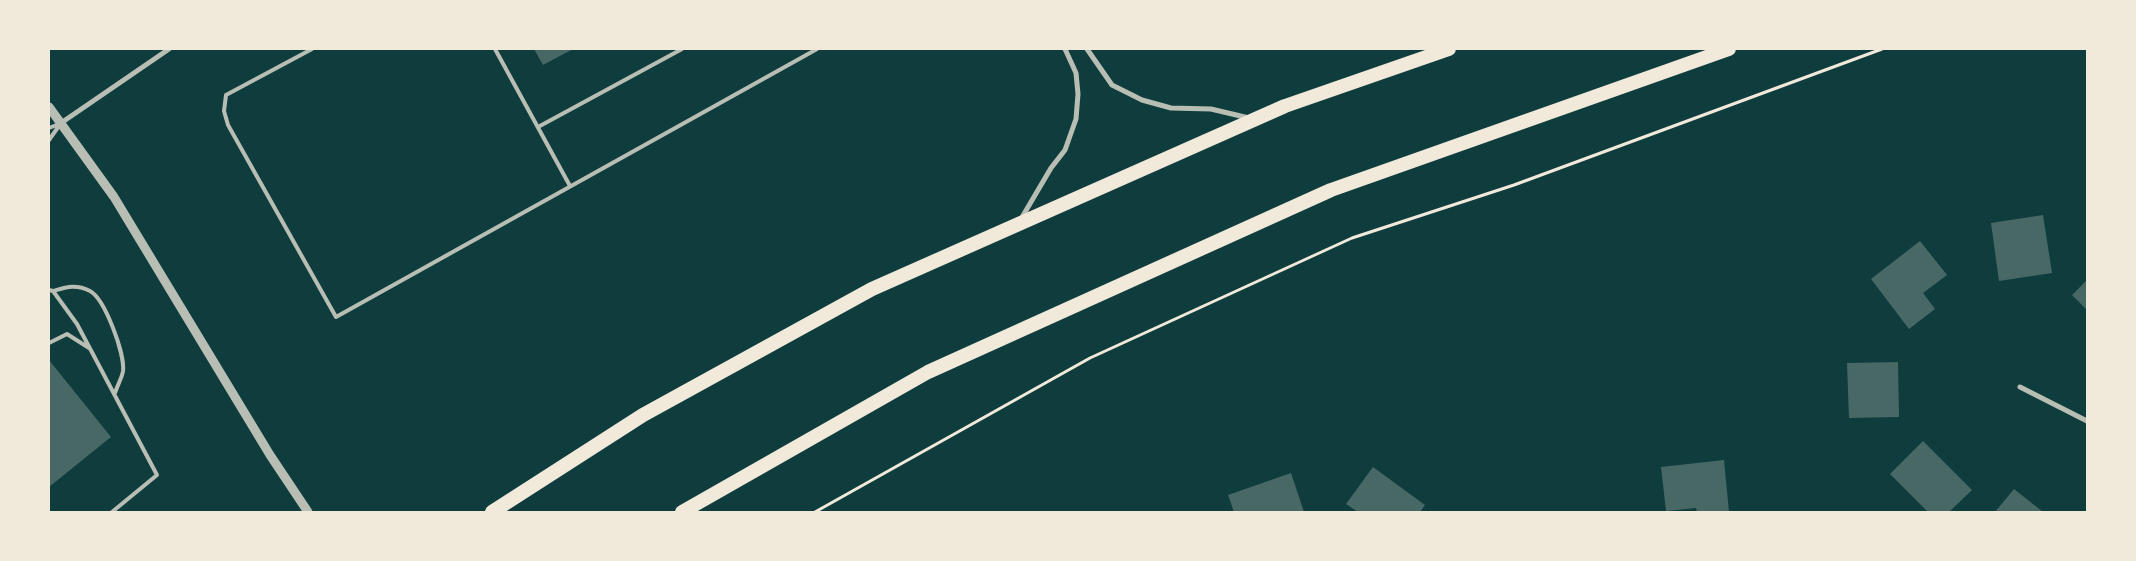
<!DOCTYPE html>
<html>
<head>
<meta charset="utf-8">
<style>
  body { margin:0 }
  #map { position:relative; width:2136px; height:561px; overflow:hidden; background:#0f3d3e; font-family:Signika,sans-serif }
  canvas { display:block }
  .frame { position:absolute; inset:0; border:50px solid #f1e9da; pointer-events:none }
</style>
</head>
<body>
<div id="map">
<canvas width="2136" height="561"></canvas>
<div class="frame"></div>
</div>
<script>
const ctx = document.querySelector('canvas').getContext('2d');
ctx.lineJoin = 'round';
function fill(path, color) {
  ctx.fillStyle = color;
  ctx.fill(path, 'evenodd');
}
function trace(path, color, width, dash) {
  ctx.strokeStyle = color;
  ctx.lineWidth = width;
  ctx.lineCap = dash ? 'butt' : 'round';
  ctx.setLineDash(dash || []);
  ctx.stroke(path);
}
fill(new Path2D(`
  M534 49H573L543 65Z
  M2043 215 2052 273 1999 281 1991 223Z
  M1920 241 1947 275 1923 293 1935 309 1909 329 1871 279Z
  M2087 280V310L2072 295Z
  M49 360 111 437 49 487Z
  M1898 362 1899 417 1849 418 1847 363Z
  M1923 441 1972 490 1949 512H1928L1890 474Z
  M1724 460 1729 512H1697L1696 508 1666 511 1661 467Z
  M1373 467 1425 505 1420 512H1358L1346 504Z
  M1291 473 1304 512H1234L1228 495Z
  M2014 489 2043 512H1995Z`), '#486865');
trace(new Path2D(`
  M815 512 1090 358 1352 238 1514 185 1882 49`), '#f1e9da', 3);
trace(new Path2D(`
  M312 49 226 95 224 111 228 125 336 317 817 49
  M495 49 570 186
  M538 127 682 49
  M49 128 59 124
  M49 140 61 123
  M49 290 53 291 77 324 157 475 112 512
  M53 291C67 287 76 284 90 291 105 299 125 354 123 371 122 378 117 386 115 393
  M49 343 67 334 89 348`), '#b8beb3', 4);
trace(new Path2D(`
  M1087 49 1112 85 1142 100 1171 108 1211 109 1249 118
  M61 123 169 49
  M1021 219 1051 168 1065 150 1076 119 1078 94 1076 73 1065 49
  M2020 387 2087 421`), '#b8beb3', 5);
trace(new Path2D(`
  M49 107 114 197 270 455 308 512`), '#b8beb3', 9);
trace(new Path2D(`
  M492 512 643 415 872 289 1285 106 1449 49
  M682 512 928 372 1331 190 1729 49`), '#f1e9da', 14);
</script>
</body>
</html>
